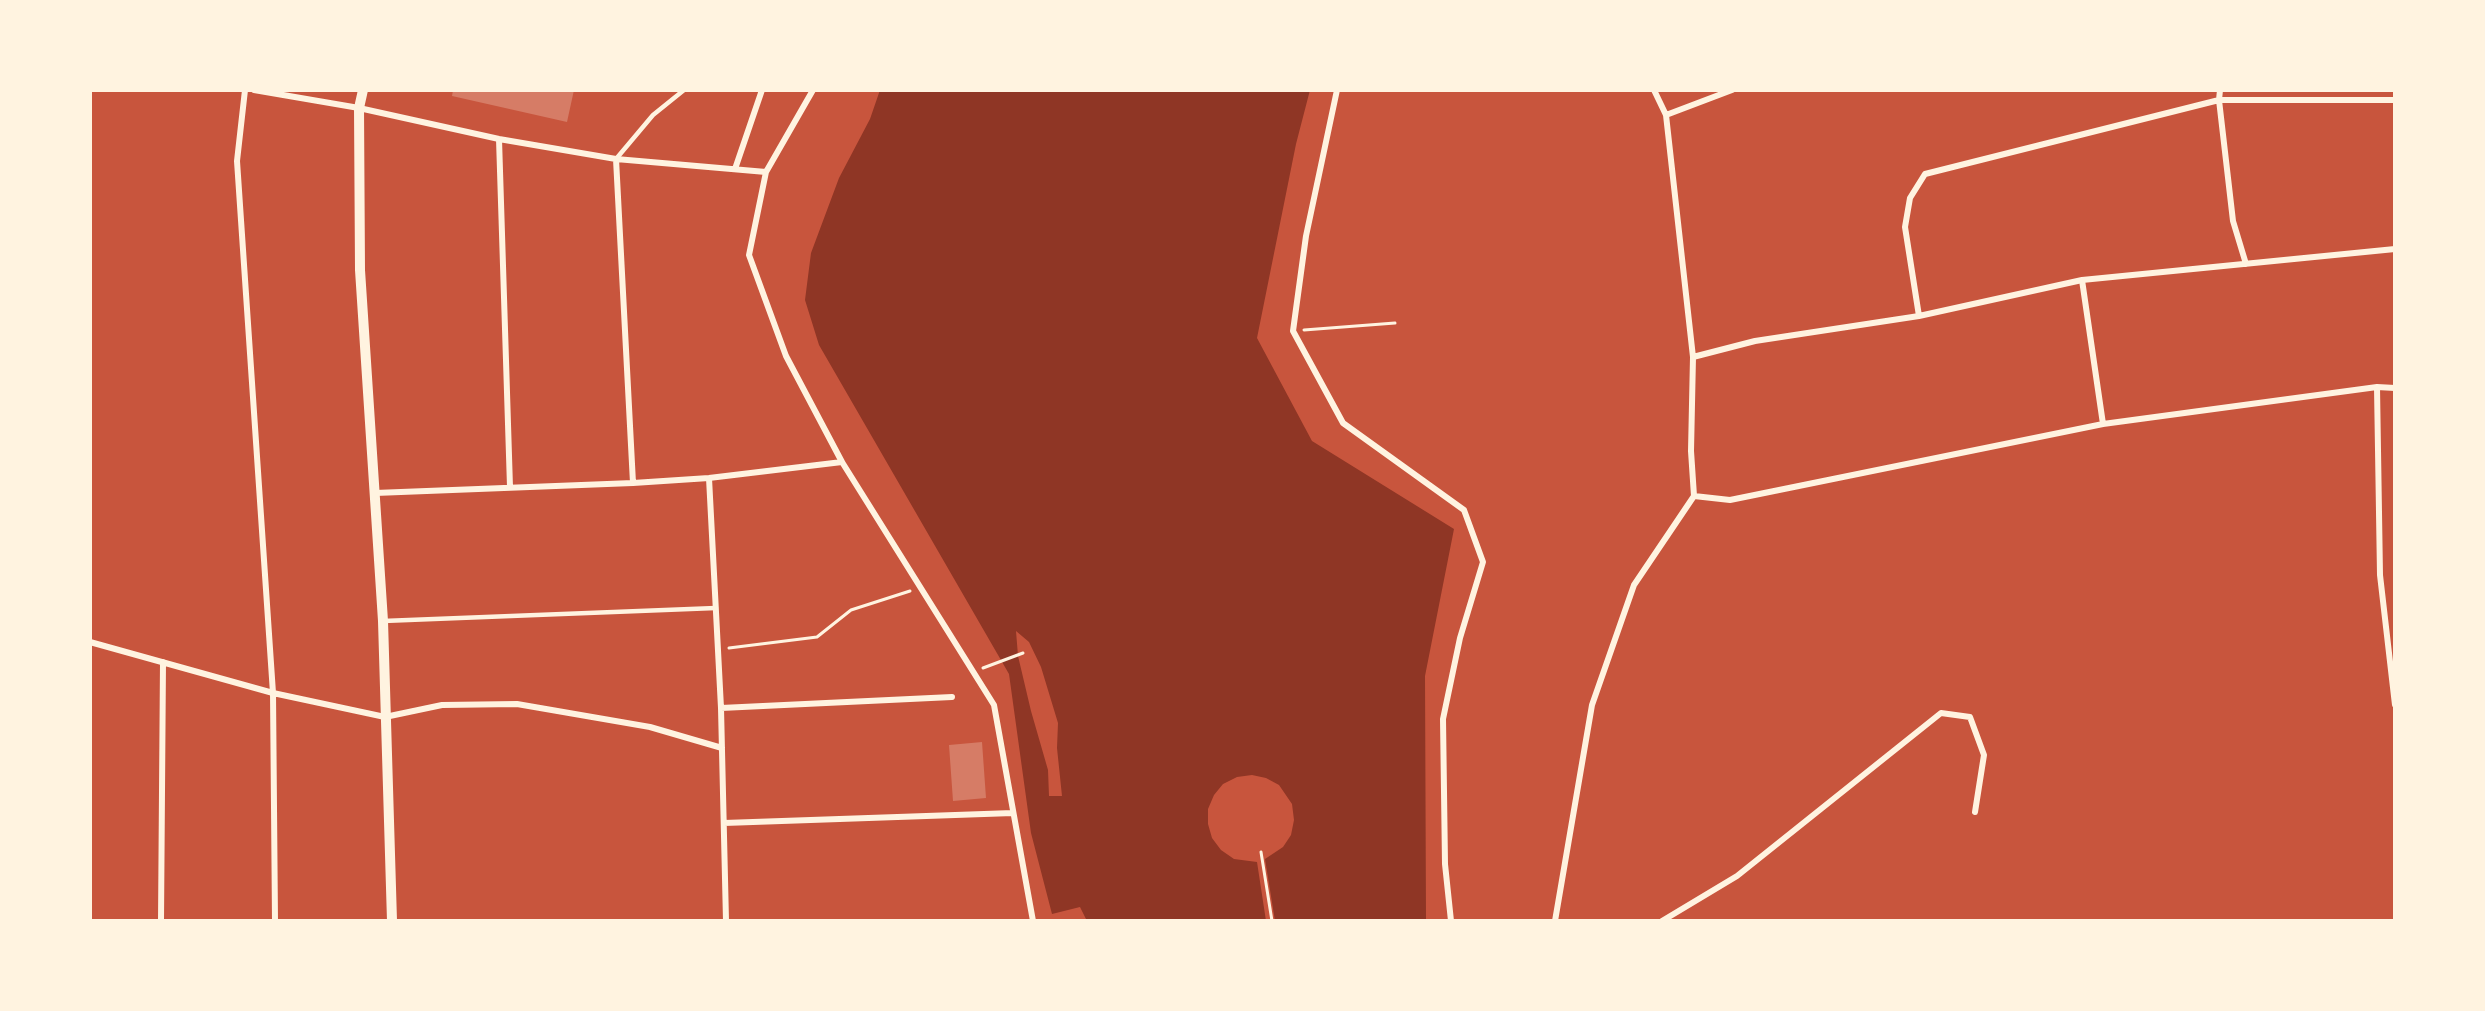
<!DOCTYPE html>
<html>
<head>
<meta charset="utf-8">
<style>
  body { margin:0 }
  #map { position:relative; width:2485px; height:1011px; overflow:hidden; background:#c8553d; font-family:"Times New Roman",serif }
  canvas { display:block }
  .frame { position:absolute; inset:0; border:92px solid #fff3e0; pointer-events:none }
</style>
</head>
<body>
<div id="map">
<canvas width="2485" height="1011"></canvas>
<div class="frame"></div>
</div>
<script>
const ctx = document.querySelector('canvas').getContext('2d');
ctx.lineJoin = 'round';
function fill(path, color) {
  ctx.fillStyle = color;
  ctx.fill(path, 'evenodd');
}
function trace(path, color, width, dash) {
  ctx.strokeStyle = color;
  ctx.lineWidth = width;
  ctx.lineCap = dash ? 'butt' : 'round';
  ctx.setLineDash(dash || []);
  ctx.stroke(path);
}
fill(new Path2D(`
  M880 90H1310L1296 144 1257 338 1312 441 1454 529 1425 676 1426 921H1087L1080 907 1052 914 1031 833 1009 674 819 345 805 300 811 253 839 178 870 119ZM1016 631 1029 642 1041 667 1058 723 1057 748 1062 796H1049L1048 770 1031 711 1018 656Z`), '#8f3625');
fill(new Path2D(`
  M1252 775 1266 778 1279 785 1292 804 1294 820 1291 835 1283 847 1265 859 1275 921H1266L1257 862 1234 859 1221 850 1212 838 1208 824V809L1214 795 1223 784 1237 777Z`), '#c8553d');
fill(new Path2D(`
  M453 90H574L567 122 452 96Z
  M982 742 986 798 953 801 949 745Z`), '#d67c66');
trace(new Path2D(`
  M1304 330 1395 323
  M729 648 817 637 851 610 910 591
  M983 668 1023 653
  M1261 852 1272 921`), '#fff3e0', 3);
trace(new Path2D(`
  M616 159 653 115 684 90
  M383 621 716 608`), '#fff3e0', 4.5);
trace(new Path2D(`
  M245 90 237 161 273 693 275 921
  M254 90 359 108 499 139 616 159 766 172
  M1337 90 1306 236 1293 331 1343 423 1464 510 1483 562 1460 638 1443 719 1445 864 1451 921
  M2220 90 2219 100 2233 221 2246 264
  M1666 115 1732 90
  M499 139 510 487
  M616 159 633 483
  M735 169 762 90
  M2082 280 2103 424
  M1919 316 1905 227 1910 198 1925 174 2219 100H2395
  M1693 357 1755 341 1919 316 2082 280 2395 249
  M2377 387 2380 575 2395 705
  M842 462 994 705 1033 921
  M709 478 721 708 726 921
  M375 493 633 483 709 478 842 462 786 356 749 255 766 172 813 90
  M1694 496 1730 500 2103 424 2377 387 2395 388
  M90 642 273 693 385 717 442 705 517 704 650 727 722 748
  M721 708 952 697
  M724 823 1013 813
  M161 921 163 662
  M1555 921 1592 705 1634 585 1694 496 1691 451 1693 357 1666 115 1654 90
  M1662 921 1737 876 1941 713 1970 717 1984 755 1975 812`), '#fff3e0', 6);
trace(new Path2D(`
  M363 90 359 108 360 270 383 621 392 921`), '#fff3e0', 10);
</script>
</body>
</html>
